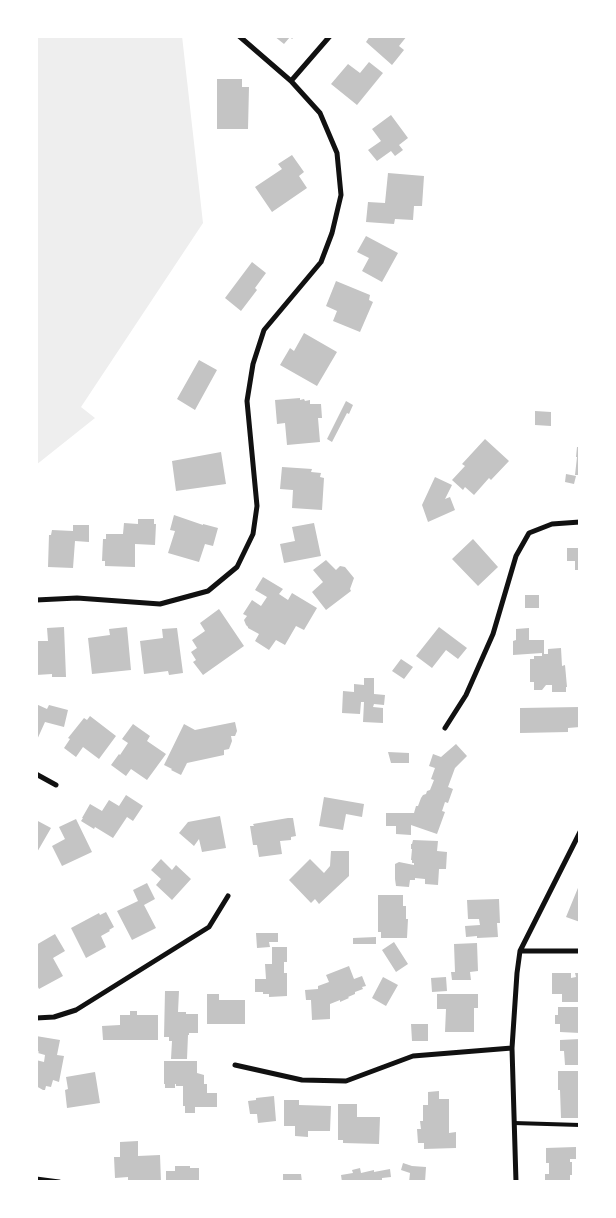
<!DOCTYPE html>
<html>
<head>
<meta charset="utf-8">
<style>
  body { margin:0 }
  #map { position:relative; width:616px; height:1218px; overflow:hidden; background:#fff; font-family:Ubuntu,sans-serif }
  canvas { display:block }
  .frame { position:absolute; inset:0; border:38px solid #fff; pointer-events:none }
</style>
</head>
<body>
<div id="map">
<canvas width="616" height="1218"></canvas>
<div class="frame"></div>
</div>
<script>
const ctx = document.querySelector('canvas').getContext('2d');
ctx.lineJoin = 'round';
function fill(path, color) {
  ctx.fillStyle = color;
  ctx.fill(path, 'evenodd');
}
function trace(path, color, width, dash) {
  ctx.strokeStyle = color;
  ctx.lineWidth = width;
  ctx.lineCap = dash ? 'butt' : 'round';
  ctx.setLineDash(dash || []);
  ctx.stroke(path);
}
fill(new Path2D(`
  M36 36H182L203 223 81 407 95 418 36 465Z`), '#eee');
fill(new Path2D(`
  M274 36H295L292 39 290 37 284 44Z
  M370 36H407L399 46 404 50 392 65 366 42Z
  M369 62 383 73 357 105 331 84 348 64 360 73Z
  M217 79H242V87H249L248 129H217Z
  M391 115 408 138 399 145 403 150 395 156 391 151 377 161 368 150 381 141 372 129Z
  M292 155 304 172 299 176 307 188 272 212 255 187 282 169 278 164Z
  M388 173 424 176 422 206H414L413 220 395 219 394 224 366 222 368 202 385 203Z
  M366 236 398 253 382 282 362 271 369 258 357 252Z
  M252 262 266 273 255 288 257 290 241 311 225 298Z
  M336 281 370 295 369 300 373 302 360 332 333 321 337 311 326 306Z
  M304 333 337 352 317 386 280 365 290 348 294 351Z
  M199 360 217 370 195 410 177 399Z
  M300 398V400L304 399 305 401 310 400V404H321L322 418H318L320 442 287 445 285 423 277 424 275 400Z
  M346 401 353 405 349 414 347 413 332 442 327 439Z
  M535 411 551 412V426L535 425Z
  M485 439 509 461 491 480 489 478 474 495 465 487 463 490 452 480 465 466 462 464Z
  M577 447H580V475H575L577 457H576Z
  M221 452 226 484 176 491 172 461Z
  M282 467 312 469 311 472 321 473 320 477 324 478 322 510 292 508 293 490 280 489Z
  M566 474 576 476 574 484 565 482Z
  M435 477 452 485 445 499 450 497 455 510 428 522 422 505Z
  M174 515 203 525V524L218 528 213 546 205 544 199 562 168 553 175 531 170 530Z
  M138 519H154V524H156L155 545 135 544V567L105 566V561H102L103 539H106V534H123L124 523 138 524Z
  M314 523 321 556 284 563 280 544 295 541 292 527Z
  M73 525H89V542L75 541 73 568 48 567 49 535H51L52 530 73 531Z
  M473 539 498 567 478 586 452 559Z
  M567 548H580V570H575V561H567Z
  M326 560 336 570 340 566 345 567 354 578 350 589 351 591 326 610 312 592 323 582 313 570Z
  M263 577 283 589 279 594 288 600 292 593 317 608 304 630 296 626 285 645 276 640 269 650 255 641 259 634 248 628V627L246 625 244 620 247 616 243 614 252 600 261 606 267 597 255 590Z
  M525 595H539V608H525Z
  M219 609 244 646 203 675 193 662 196 660 191 652 197 648 192 640 205 631 200 623Z
  M64 627 66 677H52V674L36 675V641H48L47 628Z
  M127 627 131 670 92 674 88 638 110 635 109 629Z
  M439 627 467 648 458 659 446 650 432 668 416 656Z
  M177 628 183 673 169 675 168 671 144 674 140 641 163 638 162 629Z
  M529 628V640H544V654H548V649L561 648 562 666 565 665 567 687H566V692H552V685H546L542 690H534V682H530V659H534V656H542V653L513 655V641L516 640V629Z
  M401 659 413 667 404 679 392 671Z
  M364 678H374V694L385 695 384 705 374 704 373 707 383 708V723L363 722 364 702H361L360 714 342 713 343 691 354 692V684L364 685Z
  M36 704 47 709 49 705 68 710 64 727 45 722 36 742Z
  M580 707V727L568 728V732L520 733V708Z
  M90 716 116 736 99 759 83 747 76 757 64 748 70 739 68 738 84 718 87 720Z
  M235 722 237 731 235 736H231L232 741 229 749 224 750V755L187 763 181 775 171 770 172 769 164 765 184 724 195 730Z
  M133 724 150 736 147 741 166 754 147 780 131 769 126 776 111 765 119 754 120 755 128 743 122 739Z
  M456 744 467 756 455 768 448 787 453 789 448 803 445 802 442 811 445 812 437 834 411 825V835L396 834V826H386V813H414L416 806H418L421 798 423 795 426 794 427 791 430 790 434 780 431 779 435 768 429 766 433 754 441 757Z
  M388 752 409 753V763H391Z
  M126 795 143 806 133 821 127 817 113 838 95 827 94 829 81 821 83 818H82L90 804 102 811 109 800 119 806Z
  M324 797 364 804 362 817 346 814 343 830 319 826Z
  M220 816 226 848 202 852 199 839 194 846 179 833 188 822Z
  M288 818H293L296 836 291 837V840L280 841 282 854 259 857 257 845H253L250 826H254L253 824Z
  M76 819 92 852 62 866 52 846 65 839 59 827Z
  M36 820 51 828 36 854Z
  M413 840 438 841 437 851 447 852 446 869H439L438 885 425 884V879L415 878V880H410L409 887 396 886 395 879V864L399 862 414 865V863H412V860H411L412 849H411V844H412Z
  M331 851H349V876L319 904 315 899 311 903 289 880 310 859 324 873 330 866Z
  M161 859 172 870 176 865 191 879 172 900 156 885 161 879 151 870Z
  M147 883 155 899 144 905 156 928 132 940 117 911 138 901 133 890Z
  M580 883V922L566 917Z
  M378 895H403V906H406V919H408L407 938H381V932H378Z
  M499 899 500 923H497L498 937 477 938V936L466 937 465 926 480 925 479 919H468L467 900Z
  M106 912 114 927 109 930 110 931 101 936 106 947 86 958 71 928 99 913 100 915Z
  M256 933H278V942H269L270 947 257 948Z
  M55 934 65 951 53 958 63 976 39 989 36 983V945Z
  M376 937V944H353V938Z
  M394 942 408 964 396 972 382 950Z
  M477 943 478 971 470 972 471 980H452L451 972H455L454 944Z
  M272 947H287V962H284V973H287V996L269 997V994H263V992H255V979H266L265 964H272Z
  M349 966 354 979 362 976 366 986 362 987 363 989 355 992V994L348 997 349 998 340 1002V1000L330 1004V1019L312 1020 311 1000H306L305 990 318 989V986L329 982 326 975Z
  M552 973H571V978L576 977 575 973H580V1002H562V994H552Z
  M383 977 398 985 386 1006 372 998Z
  M446 977 447 991 432 992 431 978Z
  M165 991H179L178 1012H186V1014H198V1033H189V1035H188L187 1059H171L172 1041H169V1037H164Z
  M207 994H219V1000H245V1024H207Z
  M437 994H478V1008H474V1032H445L446 1009H437Z
  M558 1007H580V1033L560 1032V1024H555V1015H558Z
  M130 1011H137V1015H158V1040H103L102 1026 120 1025V1015H130Z
  M411 1024H428V1041H412Z
  M36 1036 60 1040 57 1055 64 1056 59 1082 53 1080 51 1087 46 1086 45 1090H43L36 1086V1060L44 1062 45 1055 38 1053 39 1052 36 1049Z
  M580 1039V1065H565L564 1051H560V1040Z
  M164 1061H197V1073L204 1075V1084H207V1093H217V1107H195V1113H185V1106H183V1086H176V1084H175V1088H165V1084H164Z
  M558 1071H580V1118H561L560 1090H558Z
  M95 1072 100 1103 67 1108 65 1090 68 1089 66 1077Z
  M439 1091V1099H449V1133L456 1132V1148L424 1149V1143H418L417 1129H421L420 1121H423V1105H428V1092Z
  M274 1096 276 1121 258 1123 257 1114H250L248 1101 256 1100V1098Z
  M284 1100H299V1105L331 1106 330 1131H308V1137L295 1136V1126H284Z
  M338 1104H357V1117H380L379 1144 343 1143V1140H338Z
  M138 1141V1156L160 1155 161 1182H128V1177L115 1178 114 1157H120V1142Z
  M576 1147V1159H570V1162H572V1175H570V1182H545V1174H549V1163H546V1148Z
  M403 1163 412 1166 426 1167 425 1182H409L410 1173 401 1170Z
  M175 1166H190V1168H199V1182H166V1171H175Z
  M360 1168 361 1173 374 1170V1172L390 1169 391 1177 382 1178V1182H342L341 1175 353 1173 352 1170Z
  M283 1174H301L302 1182H283Z`), '#c4c4c4');
trace(new Path2D(`
  M514 1123 580 1125`), '#111', 4);
trace(new Path2D(`
  M291 81 330 36
  M36 600 77 598 160 604 208 591 237 567 253 534 257 506 247 401 253 364 264 330 321 262 332 233 341 195 337 153 320 113 291 81 239 36
  M445 728 466 695 493 634 516 556 529 533 552 524 580 522
  M36 774 56 785
  M520 951H580
  M36 1018 54 1017 76 1010 209 927 228 896
  M235 1065 302 1080 346 1081 413 1056 512 1048
  M36 1179 59 1182
  M516 1182 512 1048 517 973 520 951 580 832`), '#111', 5);
</script>
</body>
</html>
